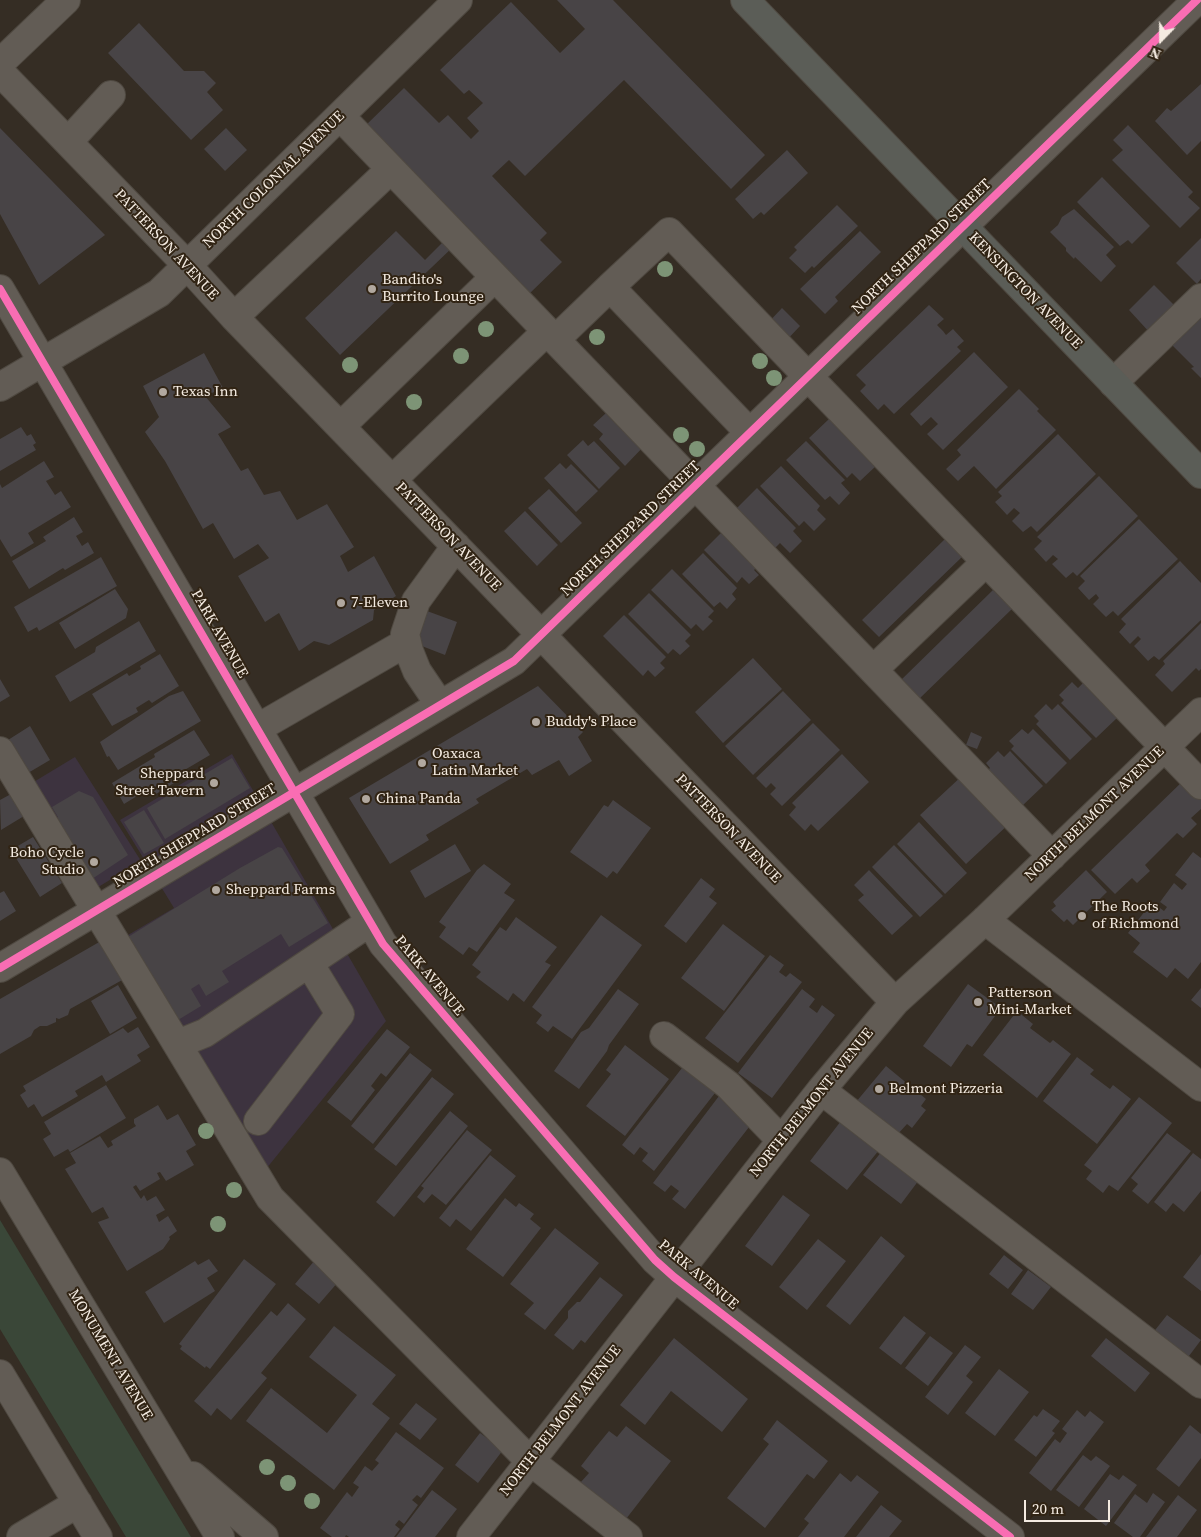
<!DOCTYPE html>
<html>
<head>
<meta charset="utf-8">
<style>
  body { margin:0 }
  #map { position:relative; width:1201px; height:1537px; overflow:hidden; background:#352d24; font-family:"Source Serif 4",serif }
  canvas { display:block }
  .north { position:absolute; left:1136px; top:15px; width:50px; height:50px; -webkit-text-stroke:4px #312414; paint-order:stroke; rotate:202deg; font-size:14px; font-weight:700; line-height:20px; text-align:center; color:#f4ebe1 }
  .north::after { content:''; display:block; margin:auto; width:18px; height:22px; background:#f4ebe1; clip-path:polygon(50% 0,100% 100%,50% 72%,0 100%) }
  .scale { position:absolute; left:1024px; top:1500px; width:86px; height:22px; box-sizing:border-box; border:2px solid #f4ebe1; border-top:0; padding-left:6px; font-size:15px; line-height:18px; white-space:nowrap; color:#f4ebe1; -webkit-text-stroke:4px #312414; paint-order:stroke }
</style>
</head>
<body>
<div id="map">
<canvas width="1201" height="1537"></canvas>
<div class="north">N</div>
<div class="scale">20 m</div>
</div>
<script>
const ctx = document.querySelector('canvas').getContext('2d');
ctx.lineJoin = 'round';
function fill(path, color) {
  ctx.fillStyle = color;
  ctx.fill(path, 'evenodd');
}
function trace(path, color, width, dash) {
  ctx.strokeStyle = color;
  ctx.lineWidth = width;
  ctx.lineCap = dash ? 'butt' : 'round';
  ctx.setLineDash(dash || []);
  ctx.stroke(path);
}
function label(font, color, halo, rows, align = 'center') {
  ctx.font = font + ' "Source Serif 4",serif';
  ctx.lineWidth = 4;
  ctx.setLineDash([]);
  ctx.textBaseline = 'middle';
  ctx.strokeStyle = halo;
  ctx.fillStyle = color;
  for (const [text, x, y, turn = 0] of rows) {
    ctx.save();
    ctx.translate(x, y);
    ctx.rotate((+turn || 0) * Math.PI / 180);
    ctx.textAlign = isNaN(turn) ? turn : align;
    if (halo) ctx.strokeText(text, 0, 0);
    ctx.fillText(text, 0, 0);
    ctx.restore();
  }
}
fill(new Path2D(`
  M232 754 386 1021 266 1169 123 938 174 908 120 820Z
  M75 757 141 861 95 889 32 783Z`), '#3d333f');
fill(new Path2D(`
  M0 1220 191 1537H126L0 1329Z`), '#3a4738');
fill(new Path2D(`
  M557 0H613L765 155 731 189 624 80 525 176 509 160 492 176 547 233 540 240 562 262 528 295 364 127 404 88 439 123 448 115 471 139 479 131 467 118 483 103 469 90 464 94 440 70 511 2 560 53 585 29Z
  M139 23 184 71H204L216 83 207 92 223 110 191 140 108 53Z
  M1201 84V141L1187 155 1155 121 1167 108 1171 111Z
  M1128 125 1193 192 1188 197 1200 208 1180 228 1112 160 1123 150 1113 140Z
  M0 128 105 235 39 285 0 214Z
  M226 128 247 150 225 171 204 149Z
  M787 150 808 173 764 215 761 212 753 219 735 199Z
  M1102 177 1150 226 1132 244 1128 240 1120 246 1077 202Z
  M837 205 858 226 814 268 812 266 805 273 789 258 797 250 794 247Z
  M1074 209 1114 247 1106 255 1116 266 1101 282 1075 257 1074 259 1066 251V248L1050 232 1058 225 1062 217Z
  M396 231 425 260 446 239 454 246 340 355 305 318Z
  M860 231 881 252 835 297 838 301 825 314 800 289Z
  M1201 238V279L1197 284 1176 263Z
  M1154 285 1178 309 1151 334 1129 310Z
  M929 305 944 319 937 325 943 331 946 335 953 329 964 341 957 347 961 351 894 414 884 404 878 410 860 391 866 385 856 375Z
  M782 308 800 326 783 344 765 326Z
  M1201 314V378L1191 368 1194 367 1169 342Z
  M974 352 1008 387 943 450 927 434 938 424 931 417 921 426 910 414Z
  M204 353 223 388 205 396 231 427 218 434 241 471 248 468 264 495 280 491 297 520 327 504 354 547 340 556 348 572 374 556 396 596 374 610 373 620 329 645 314 641 299 651 279 613 265 622 238 576 269 558 258 544 234 559 213 523 203 529 165 461 145 432 159 417 143 386Z
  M1019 389 1039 409 1037 411 1056 430 996 489 974 466 958 481 946 469 961 455 957 450Z
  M606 413 614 422 619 417 646 444 625 466 599 439 603 434 593 425Z
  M829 419 876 466 860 481 852 473 847 478 809 438Z
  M21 427 27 436 31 434 36 443 33 445 36 450 0 471V439Z
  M1058 434 1096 474 1037 532 1031 526 1023 532 1012 521 1020 513 1014 508 1007 515 995 502 1002 496 998 492Z
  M583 440 588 446 594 441 620 468 599 489 567 455Z
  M806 441 845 480 841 483 850 493 839 505 830 496 825 500 786 460Z
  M44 461 54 477 46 481 55 495 61 491 71 507 28 533 34 543 11 557 0 539V484L2 488Z
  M560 463 566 469 571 464 598 491 576 512 544 478Z
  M781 466 820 506 817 510 826 519 814 531 804 521 799 526 760 486Z
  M1099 476 1138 516 1077 576 1073 572 1066 578 1052 564 1058 559 1053 555 1046 562 1034 549 1042 541 1037 537Z
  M757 488 796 528 793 531 802 541 790 553 780 543 775 548 737 508Z
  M549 489 582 523 561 543 528 508Z
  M525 511 558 545 537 566 504 531Z
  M74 517 83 532 76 536 82 546 88 542 94 553 65 570 63 568 29 589 12 561 46 541 43 537Z
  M1139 519 1178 559 1118 616 1113 611 1106 617 1093 604 1099 598 1096 594 1089 600 1078 588 1085 581 1080 576Z
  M725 529 760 564 754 570 759 575 749 584 742 577 737 583 704 550Z
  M945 539 962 557 879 637 862 620Z
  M703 553 737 588 732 594 736 599 727 609 720 602 714 607 682 574Z
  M101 557 117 586 39 631 37 627 28 632 14 607Z
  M1180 561 1201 583V620L1159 660 1154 656 1148 661 1134 646 1141 639 1138 636 1130 644 1119 632 1126 624 1121 619Z
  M672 569 714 611 708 617 713 621 703 631 696 624 691 629 651 590Z
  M115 589 128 609 126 618 75 649 59 623Z
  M993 590 1012 609 919 699 901 680Z
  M649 593 691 635 685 641 690 646 680 655 673 649 668 654 628 614Z
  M427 611 457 622 445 655 414 643Z
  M624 615 666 657 660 663 665 668 655 677 648 670 643 676 603 636Z
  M139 621 156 651 70 702 55 676 95 652 96 647Z
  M1201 623V669L1199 671 1196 668 1172 692 1155 675 1165 664 1163 661Z
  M160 654 179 686 152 703 149 700 136 708 138 712 112 726 92 694 127 673 129 676 141 669 140 666Z
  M753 658 782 689 723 743 695 712Z
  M0 679 10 696 0 702Z
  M1072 682 1078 688 1083 683 1117 718 1096 738 1061 703 1064 700 1059 695Z
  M538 686 583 732 578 737 592 761 569 776 559 760 532 775 527 769 476 799 479 803 426 835 429 840 390 864 349 798Z
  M183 691 201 721 118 770 109 756 107 757 100 742 169 696Z
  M783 691 811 720 753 775 725 746Z
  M1046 704 1052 710 1058 704 1092 739 1070 760 1036 724 1039 721 1034 716Z
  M813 723 840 750 782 806 770 794 776 788 771 783 766 788 756 778Z
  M30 726 50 760 28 773 8 740Z
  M1022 729 1028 734 1033 729 1067 763 1046 784 1011 749 1014 746 1009 741Z
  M194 730 210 755 171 778 174 783 151 797 147 790 124 804 112 783 155 757 154 754Z
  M971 732 982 737 977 749 966 745Z
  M998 751 1004 757 1010 751 1043 786 1022 806 987 771 990 768 986 763Z
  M842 754 869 782 818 831 811 824 805 831 789 815 796 807 792 803Z
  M232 758 250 788 165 839 147 808Z
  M964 774 1010 823 966 864 920 815Z
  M1184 780 1201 797V809L1191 818 1197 824 1183 838 1177 833 1145 865 1150 871 1137 883 1132 878 1115 894 1091 870Z
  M79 791 93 797 128 855 92 879 57 821 58 817 52 807Z
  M11 794 24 816 1 830 0 800Z
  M613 800 651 828 617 874 613 871 607 878 570 852 604 805 608 807Z
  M144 810 164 843 144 854 124 822Z
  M919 822 967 873 945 894 897 844Z
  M33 837 62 883 40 897 11 850Z
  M455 844 471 871 425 898 410 871Z
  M894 845 943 896 920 917 872 867Z
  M278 847 282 848 328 923 289 947 281 934 222 971 229 982 206 996 199 984 191 989 201 1006 178 1020 128 937 240 868Z
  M1193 852 1201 858V962L1188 979 1175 968 1167 978 1133 952 1140 943 1128 933 1152 902 1164 911 1167 907 1160 902 1174 883 1182 890 1187 884 1175 875Z
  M484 864 511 884 504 893 515 900 477 952 469 947 463 955 439 937 446 927 439 922 477 870Z
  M869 870 913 916 892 935 858 900 864 895 854 885Z
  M1086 870 1107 892 1073 925 1067 919 1064 922 1051 910 1056 906 1053 902Z
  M701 878 715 889 709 897 717 903 686 943 664 926Z
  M4 891 16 911 0 921V893Z
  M601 915 642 945 572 1039 553 1026 548 1032 536 1023 542 1015 532 1007Z
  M516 917 557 947 545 962 551 965 524 1002 513 993 508 1001 476 977 481 972 472 965 500 927 506 931Z
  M723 924 765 956 724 1011 681 978Z
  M101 941 124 979 70 1009 68 1015 59 1019 56 1018V1022L47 1026H40L34 1030 31 1036 0 1054V999Z
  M770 955 784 965 779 972 786 977 790 973 802 982 738 1063 705 1038Z
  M968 984 1001 1008 972 1047 967 1044 951 1067 923 1046Z
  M118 985 137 1018 110 1034 91 1001Z
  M1201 988V1008L1191 1000Z
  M618 989 639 1004 609 1045 607 1051 579 1089 554 1071 581 1032 589 1028Z
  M802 989 815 999 809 1007 817 1013 822 1005 835 1015 772 1098 738 1073Z
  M1017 1011 1033 1024 1030 1028 1050 1043 1053 1040 1071 1054 1037 1098 983 1055Z
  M138 1027 150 1047 137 1055 141 1061 106 1082 102 1075 75 1091 78 1096 42 1117 34 1104 28 1108 20 1095 26 1091 23 1086 123 1028 128 1033Z
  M387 1029 410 1047 386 1077 381 1073 371 1086 375 1090 351 1121 327 1102Z
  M625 1045 669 1079 625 1136 586 1106 611 1074 606 1070Z
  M410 1053 432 1070 373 1144 351 1126Z
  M1077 1057 1094 1070 1090 1074 1110 1089 1113 1085 1131 1099 1097 1144 1043 1101Z
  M689 1059 722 1084 654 1171 642 1161 648 1153 640 1147 634 1155 622 1145Z
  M886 1066 926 1099 921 1106 926 1110 912 1128 907 1124 897 1135 856 1102Z
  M432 1077 454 1094 396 1166 374 1149Z
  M106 1085 126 1118 70 1152 68 1149 54 1157 43 1139 51 1134 44 1122Z
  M719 1096 753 1122 685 1209 672 1199 679 1191 671 1185 665 1192 653 1183Z
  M1139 1097 1172 1123 1118 1191 1109 1185 1103 1193 1086 1179 1092 1171 1084 1165Z
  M158 1105 167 1120 178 1114 196 1145 186 1151 194 1165 166 1181 160 1172 157 1173 160 1179 140 1191 136 1185 133 1187 141 1199 144 1195 147 1201 156 1196 165 1210 156 1215 159 1222 168 1216 177 1231 169 1237 170 1239 163 1249 127 1271 98 1222 109 1218 103 1207 92 1213 65 1169 76 1163 70 1153 100 1136 108 1148 113 1145 111 1141 136 1126 134 1123V1119Z
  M450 1111 468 1126 394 1217 376 1202Z
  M841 1121 879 1150 847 1190 810 1161Z
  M467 1130 492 1150 446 1205 432 1194 424 1203 417 1197 424 1188 421 1186Z
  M1167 1133 1191 1151 1148 1204 1132 1191 1138 1184 1131 1178Z
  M882 1151 919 1180 901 1204 863 1175Z
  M1193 1153 1201 1159V1191L1184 1212 1173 1203 1166 1212 1154 1202Z
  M490 1155 516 1176 471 1231 456 1219 450 1227 439 1218Z
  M783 1195 810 1215 772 1266 745 1246Z
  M505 1198 516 1207 519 1203 534 1214 530 1219 541 1228 503 1277 466 1249Z
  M555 1228 599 1263 545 1330 524 1314 534 1303 510 1284Z
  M881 1236 905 1256 850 1325 826 1306Z
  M818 1239 846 1261 807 1310 779 1287Z
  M1201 1254V1291L1183 1277Z
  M1004 1255 1023 1270 1008 1289 989 1274Z
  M209 1259 218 1271 207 1278 215 1291 164 1323 145 1292 195 1261 198 1265Z
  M244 1259 276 1284 210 1369 206 1366 205 1368 180 1349 182 1346 179 1344Z
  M315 1260 339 1281 319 1304 295 1284Z
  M1028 1270 1051 1287 1033 1310 1011 1294Z
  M600 1277 623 1295 585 1343 581 1340 573 1350 554 1335 568 1318V1311L577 1302H580Z
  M288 1303 306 1319 261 1373 267 1378 231 1420 217 1408 211 1416 194 1401 271 1311 277 1316Z
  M1167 1315 1201 1340 1186 1360 1152 1334Z
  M904 1316 926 1333 901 1365 879 1348Z
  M334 1326 396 1375 372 1404 390 1418 334 1490 246 1421 271 1388 327 1433 357 1395 309 1357Z
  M930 1336 953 1353 928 1386 905 1368Z
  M674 1338 748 1399 722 1432 671 1391 645 1425 620 1405Z
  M1106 1338 1150 1373 1135 1392 1091 1356Z
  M965 1345 981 1357 966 1376 973 1382 948 1415 925 1397Z
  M999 1369 1029 1392 995 1436 965 1413Z
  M416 1403 437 1419 420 1440 399 1424Z
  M1043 1409 1060 1421 1052 1431 1055 1433 1036 1457 1014 1440 1034 1415 1037 1417Z
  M1077 1410 1085 1417 1090 1411 1104 1422 1051 1491 1029 1473 1055 1439 1060 1443 1067 1433 1062 1429Z
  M777 1420 828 1461 814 1479 807 1474 765 1528 727 1498 769 1444 763 1439Z
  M1190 1425 1201 1434V1458L1179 1487 1156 1469Z
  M626 1426 671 1461 626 1519 580 1483 589 1473 581 1466 595 1448 609 1431 617 1437Z
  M396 1432 444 1468 421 1498 417 1495 412 1500 418 1505 404 1524 399 1520 395 1525 400 1529 394 1537H349L346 1535 345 1537H332L320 1528 347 1492 352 1497 359 1487 353 1483 365 1466 372 1471 379 1463 375 1460Z
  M480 1433 503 1450 478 1483 455 1465Z
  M1083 1455 1091 1461 1096 1456 1110 1466 1079 1507 1056 1490Z
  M840 1473 851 1482 857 1475 879 1492 844 1537H798L809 1523 804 1519Z
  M1110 1474 1119 1480 1123 1475 1137 1485 1106 1526 1084 1509Z
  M432 1490 457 1509 435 1537H396Z
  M1153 1493 1165 1502 1140 1537H1133L1114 1523 1135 1494 1147 1503Z
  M1178 1495 1197 1510 1177 1537H1146Z
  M881 1505 902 1521 889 1537H856Z`), '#484446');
const minor = new Path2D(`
  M0 63 66 0
  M0 72 187 265 234 317 392 480 895 1002
  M340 116 1052 856
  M68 142 111 95
  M610 287 669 232 1201 785
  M0 289 383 944 655 1260 674 1277 1010 1537
  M234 317 391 169
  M555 340 610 287 750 433
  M1113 383 1201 298
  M0 387 159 293 458 0
  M341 426 495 277
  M392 480 547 331
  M873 670 986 562
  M440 705 417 671 409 651 405 634 416 601 456 546
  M258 728 407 642
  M0 751 270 1198 530 1461 628 1537
  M985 920 1201 1087
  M0 968 514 661 1197 0
  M664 1036 728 1085 781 1140
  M178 1044 205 1033 370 922
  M821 1090 1201 1384
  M258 1121 340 1014 309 963
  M0 1172 220 1537
  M0 1374 98 1537
  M193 1476 264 1537
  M21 1537 78 1503
  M471 1537 821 1090 895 1002 985 920 1201 712`);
const major = new Path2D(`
  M745 0 1201 474`);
trace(minor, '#4f4941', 30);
trace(major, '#4f4941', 30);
trace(minor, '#625c55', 28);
trace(major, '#5b5d57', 28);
trace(new Path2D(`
  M0 289 383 944 655 1260 674 1277 1010 1537
  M0 968 514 661 1197 0`), '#f96db3', 8);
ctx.fillStyle = '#7d9476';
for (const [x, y] of [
  [665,269],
  [486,329],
  [597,337],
  [461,356],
  [760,361],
  [350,365],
  [774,378],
  [414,402],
  [681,435],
  [697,449],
  [206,1131],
  [234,1190],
  [218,1224],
  [267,1467],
  [288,1483],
  [312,1501]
]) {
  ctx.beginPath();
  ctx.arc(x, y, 8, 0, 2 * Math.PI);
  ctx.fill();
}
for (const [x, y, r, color] of [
  [372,289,5,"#b1a89f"],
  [163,392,5,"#b1a89f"],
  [341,603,5,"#b1a89f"],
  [536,722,5,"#b1a89f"],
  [422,763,5,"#b1a89f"],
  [214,783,5,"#b1a89f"],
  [366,799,5,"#b1a89f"],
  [94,862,5,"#b1a89f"],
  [216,890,5,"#b1a89f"],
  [1082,916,5,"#b1a89f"],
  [978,1002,5,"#b1a89f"],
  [879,1089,5,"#b1a89f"]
]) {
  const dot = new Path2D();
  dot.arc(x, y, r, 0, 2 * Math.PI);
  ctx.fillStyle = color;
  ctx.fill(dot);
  trace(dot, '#312414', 2);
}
label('15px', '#f4ebe1', '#312414', [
  ["NORTH COLONIAL AVENUE",274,180,-44],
  ["PATTERSON AVENUE",166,245,47],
  ["NORTH SHEPPARD STREET",922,247,-44],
  ["KENSINGTON AVENUE",1025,291,46],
  ["NORTH SHEPPARD STREET",631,529,-44],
  ["PATTERSON AVENUE",448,537,46],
  ["PARK AVENUE",219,634,60],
  ["NORTH BELMONT AVENUE",1095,814,-44],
  ["PATTERSON AVENUE",728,829,46],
  ["NORTH SHEPPARD STREET",195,836,-31],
  ["PARK AVENUE",429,976,50],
  ["NORTH BELMONT AVENUE",812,1103,-51],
  ["PARK AVENUE",698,1275,40],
  ["MONUMENT AVENUE",110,1355,59],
  ["NORTH BELMONT AVENUE",561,1421,-52]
]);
label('15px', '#f4ebe1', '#312414', [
  ["Bandito's",382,280],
  ["Burrito Lounge",382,297],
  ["Texas Inn",173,392],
  ["7-Eleven",351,603],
  ["Buddy's Place",546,722],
  ["Oaxaca",432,754],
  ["Latin Market",432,771],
  ["Sheppard",204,774,"right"],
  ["Street Tavern",204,791,"right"],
  ["China Panda",376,799],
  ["Boho Cycle",84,853,"right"],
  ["Studio",84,870,"right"],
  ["Sheppard Farms",226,890],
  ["The Roots",1092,907],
  ["of Richmond",1092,924],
  ["Patterson",988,993],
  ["Mini-Market",988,1010],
  ["Belmont Pizzeria",889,1089]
], 'left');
</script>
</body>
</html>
